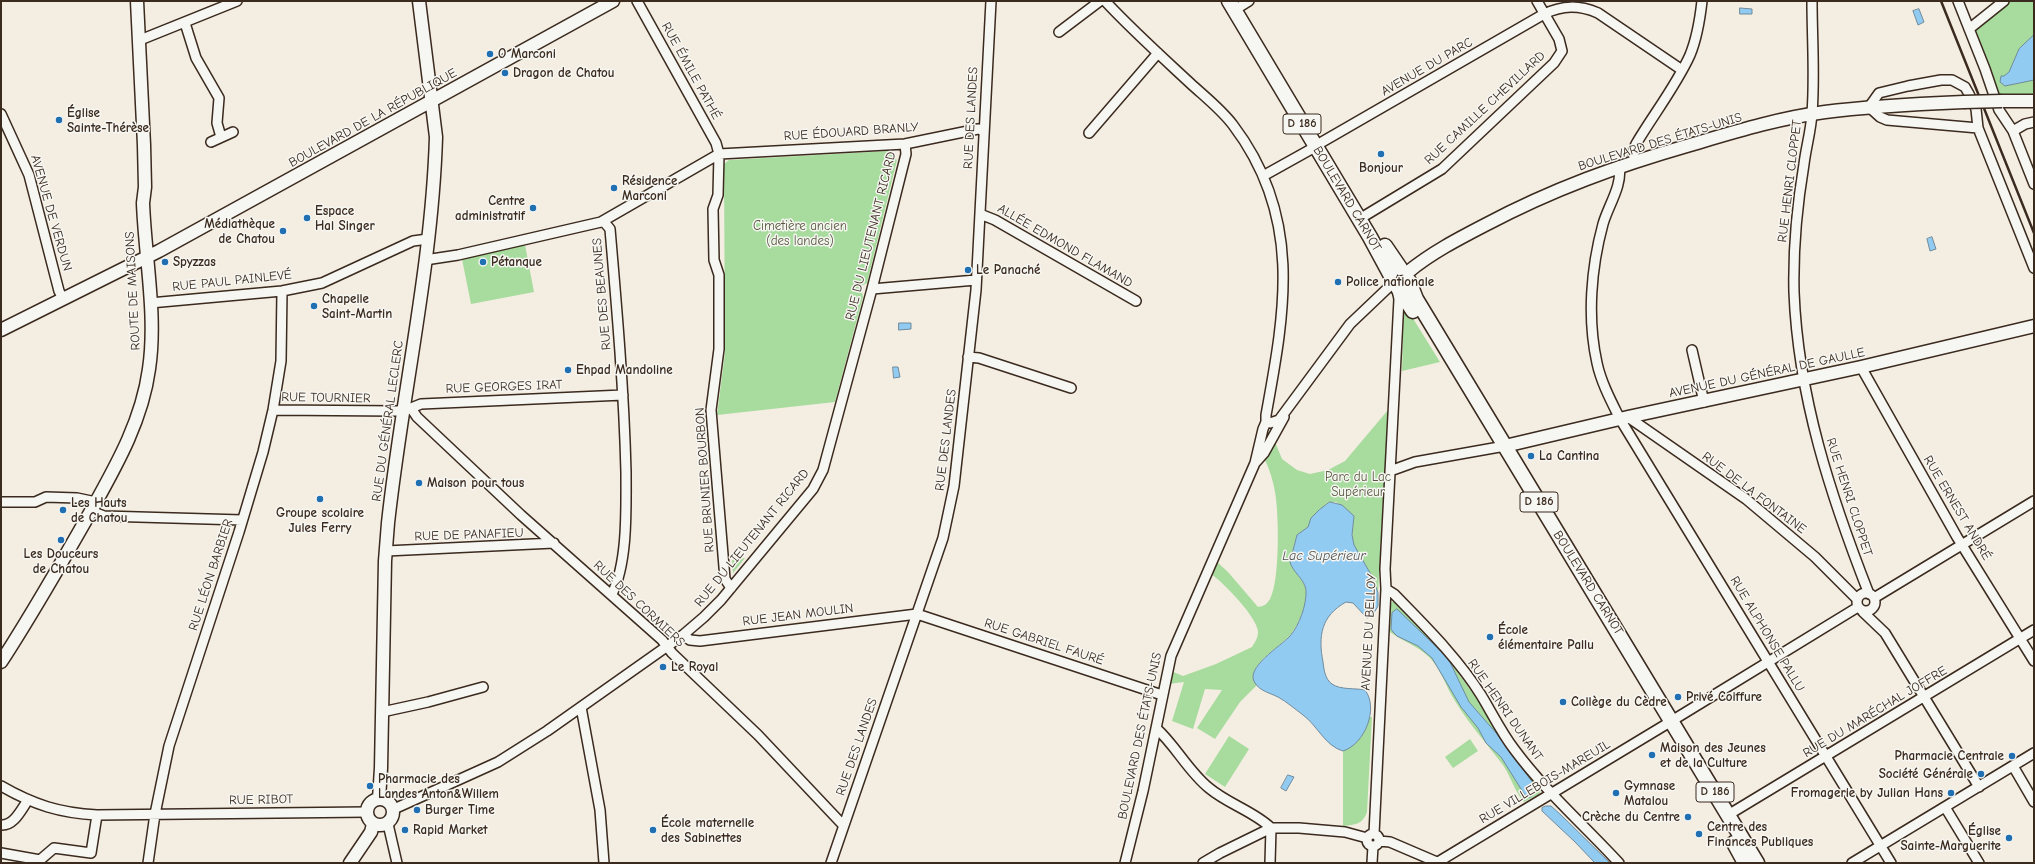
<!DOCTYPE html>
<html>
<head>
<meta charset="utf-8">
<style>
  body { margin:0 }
  #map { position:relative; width:2035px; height:864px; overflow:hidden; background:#f4ede1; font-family:"Comic Neue",sans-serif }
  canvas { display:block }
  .frame { position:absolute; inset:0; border:2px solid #3b2a1e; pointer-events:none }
</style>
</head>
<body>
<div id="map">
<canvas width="2035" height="864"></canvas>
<div class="frame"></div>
</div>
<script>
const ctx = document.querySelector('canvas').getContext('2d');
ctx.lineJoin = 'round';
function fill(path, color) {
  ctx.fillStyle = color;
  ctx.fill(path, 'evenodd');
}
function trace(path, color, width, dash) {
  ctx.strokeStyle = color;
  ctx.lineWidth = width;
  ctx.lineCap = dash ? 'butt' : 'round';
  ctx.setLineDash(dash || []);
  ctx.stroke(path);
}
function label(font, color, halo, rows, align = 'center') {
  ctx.font = font + ' "Comic Neue",sans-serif';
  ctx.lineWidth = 3;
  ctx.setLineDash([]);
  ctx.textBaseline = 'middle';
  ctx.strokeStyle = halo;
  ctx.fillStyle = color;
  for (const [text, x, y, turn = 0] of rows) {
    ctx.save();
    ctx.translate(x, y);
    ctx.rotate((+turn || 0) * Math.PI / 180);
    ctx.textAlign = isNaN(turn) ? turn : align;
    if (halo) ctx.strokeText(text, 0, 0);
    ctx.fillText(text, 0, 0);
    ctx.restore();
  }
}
fill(new Path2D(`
  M2004 1H2034V101H1995L1969 29Z
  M888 151 897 160 867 283 861 286 863 297 835 402 717 415 725 353 724 164 729 160Z
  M525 245 534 292 471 304 462 259Z
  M1404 304 1440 362 1402 371Z
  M1388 410 1378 593 1373 578 1354 545 1352 535 1354 516 1336 502 1327 503 1307 528 1297 535 1290 562C1293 573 1305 579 1306 591 1307 604 1299 624 1291 634 1281 647 1242 667 1257 685L1240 702 1215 739 1197 728 1222 690 1205 689 1193 729 1172 721 1184 682 1168 684 1171 671 1183 676 1216 664 1252 647C1255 642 1258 638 1258 632 1258 618 1223 582 1211 574L1217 562 1228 572 1258 607C1264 606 1266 605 1270 599 1280 581 1279 513 1275 492 1273 481 1270 470 1265 460L1275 442 1282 459 1297 470 1310 474 1328 470 1345 461Z
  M745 558 733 573 732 560Z
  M1394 601C1402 605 1409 616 1416 622 1464 673 1498 734 1541 789L1539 794 1524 802C1516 794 1510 775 1503 765 1487 744 1469 724 1455 701 1446 687 1441 669 1429 657 1418 646 1402 641 1390 632L1391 603Z
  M1369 717H1372L1367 812C1363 824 1355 825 1343 826V751L1364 732Z
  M1229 736 1249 749 1225 787 1205 774Z
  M1470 739 1478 751 1453 768 1445 757Z`), '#a7dc9e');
const water = new Path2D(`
  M1740 8 1752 9V14H1740Z
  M1919 9 1924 22 1918 25 1913 11Z
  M2034 35V80L2005 86 2000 82 2001 76H2004L2009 72 2019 49Z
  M1932 237 1936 249 1930 251 1927 239Z
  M899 323H911V329L899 330Z
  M893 367H898L900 377 894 378Z
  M1330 502 1342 505 1354 516 1352 535 1354 545 1373 578 1378 593V606L1372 616 1367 618 1353 603 1346 602C1321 616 1318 636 1323 662 1324 670 1325 679 1332 684 1340 690 1356 688 1365 690 1379 708 1365 744 1343 751 1325 746 1317 725 1303 715 1295 709 1287 702 1278 697 1270 693 1260 691 1255 683 1244 668 1281 646 1290 636 1299 626 1307 604 1306 590 1304 578 1293 573 1290 562L1297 535 1308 527 1311 518 1319 510Z
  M1397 609 1448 658 1469 702 1497 734 1533 783V786L1529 789 1531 797H1526L1501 757 1486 743 1478 728 1461 707 1432 658 1418 646 1397 636 1393 632 1391 629 1392 613Z
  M1288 775 1294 777 1286 791 1281 788Z
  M1546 806H1551L1560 814 1610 863H1595L1575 842 1542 811V808Z`);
fill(water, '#92cbf2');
trace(water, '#6f8b9d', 1);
const street = new Path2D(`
  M637 1 716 143 719 154 718 195 713 209 714 260 719 275V349L711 410 725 579 731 588
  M1105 1C1132 30 1161 56 1190 83 1204 96 1221 109 1233 125 1303 217 1285 311 1266 415V422
  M1812 1C1812 38 1815 76 1812 113 1811 131 1806 147 1804 164 1797 206 1793 249 1794 292 1798 397 1831 497 1869 594
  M1958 1 1985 69 1999 110 2013 131 2034 184
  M1241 6 1249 1
  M185 23 196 58 219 98 217 123 221 137
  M1969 29 2004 1
  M1059 32 1100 1
  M140 40 237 1
  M1 114 29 175 59 291 63 299
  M1978 128 1887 120 1880 117 1869 107 1879 93 1908 86 1941 80H1952L1965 87 1969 94 1976 109 1978 128 2034 268
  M2013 131 2025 124 2034 122
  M1089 133 1158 53
  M211 142 233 132
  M1322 142 1544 14C1563 5 1579 5 1598 13L1682 70
  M1635 161 1633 151 1636 144C1653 115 1676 86 1690 55 1697 38 1700 19 1702 1
  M1619 166C1623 185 1608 206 1603 224 1591 268 1587 318 1597 363 1601 382 1611 401 1620 419L1891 863
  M1263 176 1315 147
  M980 214 995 220 1136 301
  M1366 215 1442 169 1554 63 1562 51 1559 39 1537 1
  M601 222 719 154 905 144 978 129 983 130
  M425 260 458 255 601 222 605 223 610 229C617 310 624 391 626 472 626 508 628 562 612 594
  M872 289 976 280
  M150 303 282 291 322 283 413 241 428 239
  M1692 350 1704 402
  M968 357 979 358 1071 388
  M1861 367 1957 537 2034 661
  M411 408 417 417 521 515 662 640 672 653 758 735 843 825
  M273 410 397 411 406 410 421 404 623 395
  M1628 417 1746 499 1815 557 1857 599
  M1266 422 1270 423 1279 420 1350 324 1391 285
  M1256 462 1264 453 1284 417
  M1390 471 1415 462 1505 446
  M1 502H35L46 497 77 498 96 502
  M91 511 104 516 242 520
  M386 551 554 543
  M1386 589 1394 594C1425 626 1457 657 1481 695 1492 713 1501 732 1514 749 1545 791 1584 825 1619 863
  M1857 602a9 9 0 1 1 18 0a9 9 0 1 1-18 0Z
  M1874 598 2034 501
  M1863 612 1885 633 1979 787
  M683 635 690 640 700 641 917 614 1162 695
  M581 707 600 810 604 863
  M382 712 428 702 483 687
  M1156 728C1176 746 1188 771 1209 788 1228 804 1255 812 1271 828
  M2013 766 2034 802
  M1 786C34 805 60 813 97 815L367 812
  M1945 807 1979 863
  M394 809 498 762 547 731 683 635 704 617 721 600 813 489 823 470 872 289 906 154 905 144
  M1728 815 2034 630
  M388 824 397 863
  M1 825C14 826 21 810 28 800
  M1374 834 1386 589 1385 569 1399 299 1397 290
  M1367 840a6 6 0 1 1 12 0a6 6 0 1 1-12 0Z
  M1379 841 1390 842 1439 863
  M1 853 40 860 54 848 91 853 97 815
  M1438 862 1665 725 1858 607
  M148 863 155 814 169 746 239 532 263 452 273 410 281 361 282 291
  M831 863 943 538 954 486 976 290 991 1
  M1125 863 1143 791 1171 656 1255 463 1263 429 1266 422
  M1203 863 1220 853 1271 828H1299L1345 832 1367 838
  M1270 863 1271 828
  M1372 863 1373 846
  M1852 863 2034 753`);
const secondary = new Path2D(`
  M2002 101H2034
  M1408 272C1431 253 1458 239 1485 225 1553 189 1617 166 1690 145 1734 132 1779 118 1825 112 1871 106 1917 104 1964 102
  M1 330 159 251 613 1
  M1505 446 1628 417 1861 367 2034 326
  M1 662C33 613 62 562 91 511 116 466 142 421 149 369 157 316 145 257 143 203L145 187 144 145 137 1
  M367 812a13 13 0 1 1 26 0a13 13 0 1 1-26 0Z
  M379 799 381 768 385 561 388 523C402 394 432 267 436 137L419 1
  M350 863 371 832 373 824`);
const primary = new Path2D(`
  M1229 1 1370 237 1390 274
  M1385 246 1400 268
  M1409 281 1416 299 1757 863
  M1398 288 1413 311
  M1734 843 1745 863`);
trace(street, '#3b2a1e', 12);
trace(secondary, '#3b2a1e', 15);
trace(primary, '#3b2a1e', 17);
trace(street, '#f6f6f2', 9);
trace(secondary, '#f6f6f2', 12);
trace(primary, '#f6f6f2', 14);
trace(new Path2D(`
  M1941 1 2034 233`), '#3b2a1e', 2.5);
const secondaryBridge = new Path2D(`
  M1964 102 2002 101`);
trace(secondaryBridge, '#3b2a1e', 15, []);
trace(secondaryBridge, '#f6f6f2', 12);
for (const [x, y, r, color] of [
  [490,54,4,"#1f6fb2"],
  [505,73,4,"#1f6fb2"],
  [59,120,4,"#1f6fb2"],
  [1381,154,4,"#1f6fb2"],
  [614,188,4,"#1f6fb2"],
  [533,208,4,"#1f6fb2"],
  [307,218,4,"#1f6fb2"],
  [283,231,4,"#1f6fb2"],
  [165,262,4,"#1f6fb2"],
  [483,262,4,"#1f6fb2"],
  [968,270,4,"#1f6fb2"],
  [1338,282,4,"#1f6fb2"],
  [314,306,4,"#1f6fb2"],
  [568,370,4,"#1f6fb2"],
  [1531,456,4,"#1f6fb2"],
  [419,483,4,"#1f6fb2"],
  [320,499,4,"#1f6fb2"],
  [63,510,4,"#1f6fb2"],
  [61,540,4,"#1f6fb2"],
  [1490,637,4,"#1f6fb2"],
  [663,667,4,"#1f6fb2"],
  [1678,697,4,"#1f6fb2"],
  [1563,702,4,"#1f6fb2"],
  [1652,755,4,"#1f6fb2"],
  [2012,756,4,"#1f6fb2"],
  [1981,774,4,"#1f6fb2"],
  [370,786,4,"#1f6fb2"],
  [1616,793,4,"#1f6fb2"],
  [1951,793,4,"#1f6fb2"],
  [417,810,4,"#1f6fb2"],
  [1688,817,4,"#1f6fb2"],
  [405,830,4,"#1f6fb2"],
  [653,830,4,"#1f6fb2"],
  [1699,834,4,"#1f6fb2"],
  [2009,838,4,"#1f6fb2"]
]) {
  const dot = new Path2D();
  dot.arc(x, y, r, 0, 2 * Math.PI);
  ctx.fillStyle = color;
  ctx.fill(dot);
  trace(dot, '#f6f6f2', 1.5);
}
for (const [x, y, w] of [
  [1302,124,38],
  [1539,502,38],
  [1715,792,38]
]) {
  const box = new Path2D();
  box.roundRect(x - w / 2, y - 10, w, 20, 3);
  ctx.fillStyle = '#f6f6f2';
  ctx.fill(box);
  trace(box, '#3b2a1e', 1);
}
label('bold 12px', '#3b2a1e', null, [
  ["D 186",1302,124],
  ["D 186",1539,502],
  ["D 186",1715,792]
]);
label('bold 13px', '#3b2a1e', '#f6f6f2', [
  ["O Marconi",498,54],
  ["Dragon de Chatou",513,73],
  ["Église",67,113],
  ["Sainte-Thérèse",67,128],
  ["Bonjour",1381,168,"center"],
  ["Résidence",622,181],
  ["Marconi",622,196],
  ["Centre",525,201,"right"],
  ["administratif",525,216,"right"],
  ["Espace",315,211],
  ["Hal Singer",315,226],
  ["Médiathèque",275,224,"right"],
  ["de Chatou",275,239,"right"],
  ["Spyzzas",173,262],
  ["Pétanque",491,262],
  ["Le Panaché",976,270],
  ["Police nationale",1346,282],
  ["Chapelle",322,299],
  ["Saint-Martin",322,314],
  ["Ehpad Mandoline",576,370],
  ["La Cantina",1539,456],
  ["Maison pour tous",427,483],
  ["Les Hauts",71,503],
  ["de Chatou",71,518],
  ["Groupe scolaire",320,513,"center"],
  ["Jules Ferry",320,528,"center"],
  ["Les Douceurs",61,554,"center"],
  ["de Chatou",61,569,"center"],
  ["École",1498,630],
  ["élémentaire Pallu",1498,645],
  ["Le Royal",671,667],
  ["Privé Coiffure",1686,697],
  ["Collège du Cèdre",1571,702],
  ["Maison des Jeunes",1660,748],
  ["et de la Culture",1660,763],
  ["Pharmacie Centrale",2004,756,"right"],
  ["Société Générale",1973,774,"right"],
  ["Pharmacie des",378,779],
  ["Landes Anton&Willem",378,794],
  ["Gymnase",1624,786],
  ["Matalou",1624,801],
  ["Fromagerie by Julian Hans",1943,793,"right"],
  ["Burger Time",425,810],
  ["Crèche du Centre",1680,817,"right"],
  ["École maternelle",661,823],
  ["des Sabinettes",661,838],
  ["Centre des",1707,827],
  ["Finances Publiques",1707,842],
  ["Rapid Market",413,830],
  ["Église",2001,831,"right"],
  ["Sainte-Marguerite",2001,846,"right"]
], 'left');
label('13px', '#3b2a1e', '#f6f6f2', [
  ["AVENUE DU PARC",1427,67,-30],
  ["RUE ÉMILE PATHÉ",691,71,61],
  ["RUE CAMILLE CHEVILLARD",1485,108,-43],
  ["BOULEVARD DE LA RÉPUBLIQUE",373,118,-29],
  ["RUE DES LANDES",971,118,-87],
  ["RUE ÉDOUARD BRANLY",851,132,-4],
  ["BOULEVARD DES ÉTATS-UNIS",1660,142,-17],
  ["RUE HENRI CLOPPET",1790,181,-83],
  ["BOULEVARD CARNOT",1347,199,59],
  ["AVENUE DE VERDUN",51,213,74],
  ["RUE DU LIEUTENANT RICARD",871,236,-76],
  ["ALLÉE EDMOND FLAMAND",1065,246,30],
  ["RUE PAUL PAINLEVÉ",232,281,-6],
  ["ROUTE DE MAISONS",133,291,-93],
  ["RUE DES BEAUNES",602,294,-95],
  ["AVENUE DU GÉNÉRAL DE GAULLE",1767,373,-12],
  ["RUE GEORGES IRAT",504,387,-2],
  ["RUE TOURNIER",326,398,1],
  ["RUE DU GÉNÉRAL LECLERC",388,421,-82],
  ["RUE DES LANDES",946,440,-83],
  ["RUE BRUNIER BOURBON",705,480,-94],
  ["RUE DE LA FONTAINE",1754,493,37],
  ["RUE HENRI CLOPPET",1849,497,72],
  ["RUE ERNEST ANDRÉ",1957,508,59],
  ["RUE DE PANAFIEU",469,535,-2],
  ["RUE DU LIEUTENANT RICARD",752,538,-51],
  ["RUE LÉON BARBIER",211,575,-72],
  ["BOULEVARD CARNOT",1588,583,58],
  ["RUE DES CORMIERS",639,604,43],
  ["RUE JEAN MOULIN",798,615,-7],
  ["AVENUE DU BELLOY",1369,632,-87],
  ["RUE ALPHONSE PALLU",1767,634,59],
  ["RUE GABRIEL FAURÉ",1044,642,18],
  ["RUE HENRI DUNANT",1505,710,55],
  ["RUE DU MARÉCHAL JOFFRE",1875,712,-31],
  ["BOULEVARD DES ÉTATS-UNIS",1140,736,-78],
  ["RUE DES LANDES",857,747,-71],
  ["RUE VILLEBOIS-MAREUIL",1545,782,-31],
  ["RUE RIBOT",261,800,-1]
]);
label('13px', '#56563e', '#f6f6f2', [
  ["Cimetière ancien",800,226],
  ["(des landes)",800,241],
  ["Parc du Lac",1358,477],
  ["Supérieur",1358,492]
]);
label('italic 14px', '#515253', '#f6f6f2', [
  ["Lac Supérieur",1324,556]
]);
</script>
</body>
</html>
